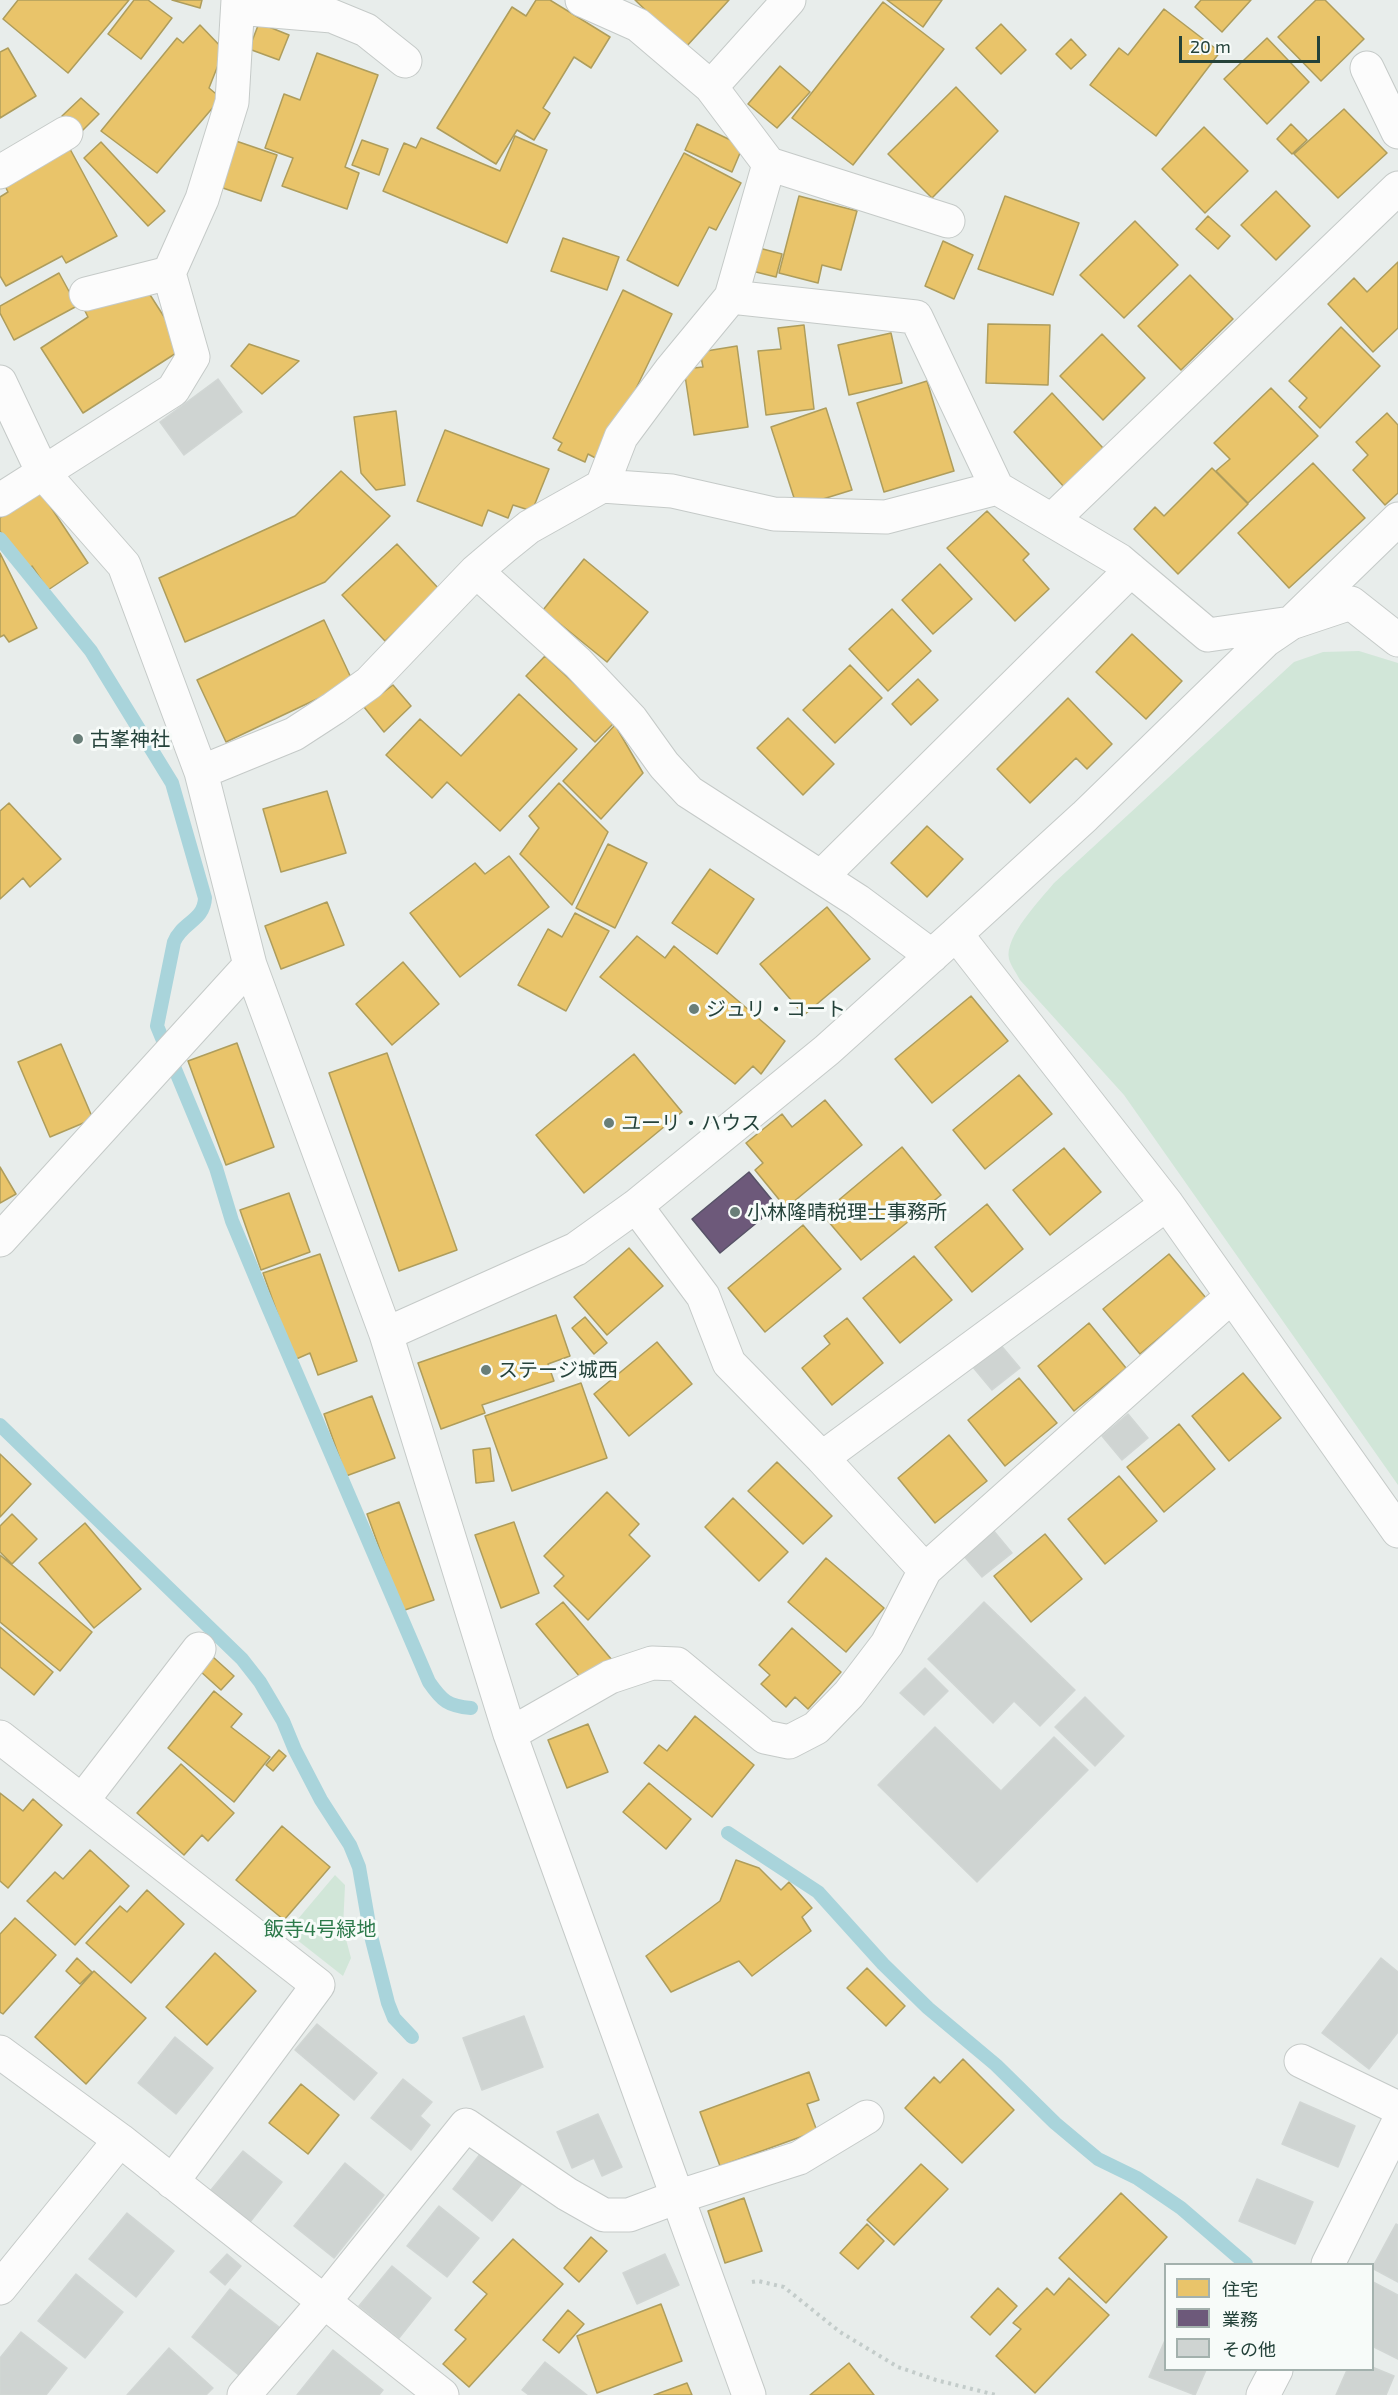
<!DOCTYPE html>
<html>
<head>
<meta charset="utf-8">
<style>
  body { margin:0 }
  #map { position:relative; width:1398px; height:2395px; overflow:hidden; background:#e8edeb; font-family:"Exo 2","Noto Sans JP",sans-serif }
  canvas { display:block }
  .legend { position:absolute; left:1164px; top:2263px; width:210px; height:108px; box-sizing:border-box; background:#f7fbf9; border:2px solid #a3b1ad; margin:0; padding:8px 10px; list-style:none; font-size:18px; color:#24423a }
  .legend li { display:flex; align-items:center; gap:12px; height:30px }
  .legend b { width:30px; border:2px solid #a3b1ad }
  .scale { position:absolute; left:1179px; top:36px; width:141px; height:27px; box-sizing:border-box; border:3px solid #24423a; border-top:0; padding-left:8px; font-size:18px; line-height:21px; white-space:nowrap; color:#24423a; -webkit-text-stroke:4px #f7fbf9; paint-order:stroke }
</style>
</head>
<body>
<div id="map">
<canvas width="1398" height="2395"></canvas>
<ul class="legend">
<li><b style="height:16px;background:#e9c46a"></b>住宅</li>
<li><b style="height:16px;background:#6d597a"></b>業務</li>
<li><b style="height:16px;background:#cfd4d2"></b>その他</li>
</ul>
<div class="scale">20 m</div>
</div>
<script>
const ctx = document.querySelector('canvas').getContext('2d');
ctx.lineJoin = 'round';
function fill(path, color) {
  ctx.fillStyle = color;
  ctx.fill(path, 'evenodd');
}
function trace(path, color, width, dash) {
  ctx.strokeStyle = color;
  ctx.lineWidth = width;
  ctx.lineCap = dash ? 'butt' : 'round';
  ctx.setLineDash(dash || []);
  ctx.stroke(path);
}
function label(font, color, halo, rows, align = 'center') {
  ctx.font = font + ' "Exo 2","Noto Sans JP",sans-serif';
  ctx.lineWidth = 6;
  ctx.setLineDash([]);
  ctx.textBaseline = 'middle';
  ctx.strokeStyle = halo;
  ctx.fillStyle = color;
  for (const [text, x, y, turn = 0] of rows) {
    ctx.save();
    ctx.translate(x, y);
    ctx.rotate((+turn || 0) * Math.PI / 180);
    ctx.textAlign = isNaN(turn) ? turn : align;
    if (halo) ctx.strokeText(text, 0, 0);
    ctx.fillText(text, 0, 0);
    ctx.restore();
  }
}
fill(new Path2D(`
  M1359 651 1398 663V1485L1124 1095 1020 980C1017 974 1011 966 1009 959 1004 937 1041 899 1054 883L1294 662 1323 652Z
  M335 1875 345 1885 343 1928 351 1958 343 1976 287 1932Z`), '#d1e6d8');
const homes = new Path2D(`
  M18 0H129L68 73 3 19Z
  M134 0H148L172 18 141 59 108 34Z
  M172 0H202L200 8Z
  M536 0H550L610 37 591 68 574 57 543 108 550 113 534 140 517 130 496 164 437 128 512 7 526 16Z
  M635 0H729L685 48Z
  M887 0H942L923 27Z
  M1201 0H1251L1222 32 1195 7Z
  M1316 0H1325L1364 39 1321 81 1278 37Z
  M883 2 944 49 853 165 792 118Z
  M1164 9 1220 52 1156 136 1090 85 1119 48 1128 55Z
  M259 23 289 35 279 60 249 49Z
  M1001 24 1026 50 1001 74 976 48Z
  M200 25 224 50 209 88 221 98 157 173 101 131 177 38 183 43Z
  M1267 38 1309 82 1267 124 1224 79Z
  M1071 39 1086 55 1071 69 1056 54Z
  M8 48 36 96 0 118V52Z
  M317 53 378 75 345 167 359 173 347 209 282 186 293 158 265 148 284 94 300 100Z
  M780 66 810 92 777 128 748 104Z
  M956 87 998 131 932 198 888 154Z
  M81 98 99 114 79 134 62 116Z
  M1344 109 1387 153 1338 198 1294 154Z
  M697 124 743 146 732 172 685 150Z
  M1291 124 1307 140 1292 154 1277 139Z
  M1204 127 1248 171 1205 213 1162 169Z
  M515 136 547 150 507 243 383 191 404 143 416 148 421 138 500 171Z
  M362 140 388 149 379 175 352 165Z
  M236 141 277 155 261 201 220 187Z
  M101 142 165 211 148 226 84 158Z
  M70 149 117 236 66 263 62 256 6 286 0 276V197L8 192 4 184Z
  M684 153 741 183 716 230 709 227 678 286 627 260Z
  M1276 191 1310 226 1276 260 1241 225Z
  M799 196 857 211 841 270 822 265 818 283 779 273Z
  M1005 196 1079 223 1053 295 978 269Z
  M1208 216 1230 236 1218 249 1196 229Z
  M1135 221 1178 265 1124 318 1080 275Z
  M563 238 619 257 607 290 551 271Z
  M943 241 973 255 954 299 925 286Z
  M759 248 782 254 776 277 752 271Z
  M1398 262V328L1373 352 1328 304 1354 278 1367 292Z
  M59 273 77 306 14 340 0 313V306Z
  M1190 275 1233 319 1181 370 1138 326Z
  M138 276 184 348 83 413 41 348 88 317 85 311Z
  M623 290 672 314 601 461 588 454 585 462 558 450 562 443 553 438Z
  M988 324 1050 325 1048 385 986 383Z
  M804 325 814 409 766 415 758 351 781 349 778 328Z
  M1341 327 1380 366 1320 428 1299 407 1307 398 1289 381Z
  M891 333 902 383 849 395 838 345Z
  M1102 334 1145 378 1103 420 1060 376Z
  M249 344 299 361 262 394 231 366Z
  M737 346 748 427 694 435 684 369 703 367 700 352Z
  M927 381 954 471 884 492 857 403Z
  M1271 388 1318 436 1248 503 1216 471 1230 459 1214 443Z
  M1052 393 1103 448 1065 488 1014 432Z
  M826 408 852 490 797 507 771 427Z
  M396 411 405 485 376 490 361 473 354 417Z
  M1387 413 1398 425V493L1385 505 1353 470 1368 455 1356 442Z
  M445 430 549 469 532 511 513 505 508 518 488 510 482 526 417 501Z
  M1313 463 1365 518 1289 588 1238 533Z
  M1212 468 1248 504 1178 574 1134 529 1155 507 1164 516Z
  M341 471 390 516 325 582 185 642 159 578 295 516Z
  M40 491 88 563 48 590 32 566 26 570 0 531V518Z
  M987 511 1029 554 1023 560 1049 589 1015 621 947 548Z
  M397 544 440 590 385 641 342 595Z
  M0 553 37 628 9 642 4 635 0 637Z
  M584 559 648 612 607 662 543 610Z
  M940 564 972 599 933 634 902 600Z
  M892 609 931 651 888 691 849 649Z
  M324 620 353 682 226 742 197 680Z
  M1132 634 1182 681 1146 719 1096 672Z
  M545 656 615 722 595 742 526 676Z
  M850 665 882 698 835 743 803 710Z
  M918 679 938 700 911 725 892 704Z
  M393 685 411 706 384 732 364 707Z
  M519 694 577 749 500 831 447 782 432 798 386 755 420 719 461 756Z
  M1068 698 1112 744 1087 769 1076 758 1030 803 997 769Z
  M788 718 834 764 803 795 757 748Z
  M615 725 643 773 601 819 563 781Z
  M559 783 608 832 572 905 520 854 539 828 529 816Z
  M327 791 346 853 281 872 263 809Z
  M9 803 61 859 30 887 23 878 0 899V811Z
  M927 826 963 859 927 897 891 863Z
  M608 844 647 863 615 928 576 908Z
  M509 856 549 907 460 977 410 913 475 863 485 874Z
  M710 869 754 899 717 954 672 923Z
  M327 902 344 945 281 969 265 926Z
  M827 907 870 959 804 1015 760 964Z
  M575 913 609 931 566 1011 518 985 548 929 562 937Z
  M637 936 665 958 674 946 785 1041 761 1074 753 1066 735 1084 600 977Z
  M403 962 439 1004 392 1045 356 1004Z
  M971 996 1008 1041 932 1103 895 1059Z
  M237 1043 274 1147 226 1165 188 1061Z
  M61 1044 93 1119 50 1137 18 1062Z
  M387 1053 457 1250 399 1271 329 1073Z
  M634 1054 682 1112 584 1193 536 1135Z
  M1019 1075 1052 1114 985 1169 953 1130Z
  M825 1100 862 1145 786 1208 755 1170 763 1163 746 1143 782 1114 792 1127Z
  M902 1147 941 1195 861 1260 822 1214Z
  M1064 1148 1101 1192 1050 1235 1013 1190Z
  M0 1167 16 1194 0 1203Z
  M289 1193 310 1252 261 1270 240 1210Z
  M987 1204 1023 1249 972 1292 935 1247Z
  M803 1225 841 1269 765 1332 728 1288Z
  M629 1248 663 1286 607 1335 574 1297Z
  M320 1254 357 1361 318 1375 310 1353 294 1360 263 1273Z
  M1169 1254 1206 1298 1140 1354 1103 1309Z
  M914 1256 952 1300 900 1343 863 1298Z
  M556 1315 570 1356 548 1364 554 1381 482 1405 485 1413 441 1429 418 1363Z
  M585 1317 607 1343 594 1354 572 1328Z
  M847 1318 883 1363 832 1405 802 1368 830 1344 824 1336Z
  M1089 1323 1126 1368 1074 1411 1038 1366Z
  M657 1342 692 1384 629 1436 594 1394Z
  M1243 1373 1281 1418 1229 1461 1192 1416Z
  M1019 1378 1057 1423 1005 1466 968 1420Z
  M581 1383 607 1458 512 1491 485 1416Z
  M372 1396 395 1458 346 1476 324 1414Z
  M1179 1424 1215 1469 1164 1512 1127 1467Z
  M949 1435 987 1481 935 1523 898 1478Z
  M490 1448 494 1481 476 1483 473 1450Z
  M0 1454 31 1484 0 1517Z
  M777 1462 832 1516 803 1544 748 1491Z
  M1119 1476 1157 1521 1105 1564 1068 1519Z
  M607 1492 639 1524 629 1535 650 1556 588 1620 554 1586 564 1576 544 1556Z
  M733 1498 788 1552 759 1581 705 1527Z
  M399 1502 434 1600 402 1611 367 1514Z
  M12 1514 37 1539 12 1564 0 1552V1526Z
  M514 1522 539 1593 501 1608 475 1535Z
  M85 1523 141 1589 94 1628 39 1563Z
  M1045 1534 1082 1579 1031 1622 994 1576Z
  M0 1555 92 1632 60 1671 0 1622Z
  M826 1558 884 1608 846 1652 788 1602Z
  M563 1602 612 1660 585 1683 536 1624Z
  M0 1627 53 1672 34 1695 0 1667Z
  M792 1628 841 1672 808 1709 795 1697 786 1707 761 1684 770 1675 759 1665Z
  M213 1657 234 1676 221 1690 200 1671Z
  M214 1691 242 1714 231 1727 270 1757 234 1802 168 1748Z
  M695 1716 754 1765 712 1817 644 1763 659 1745 667 1751Z
  M588 1724 608 1772 567 1788 548 1740Z
  M279 1750 286 1756 273 1771 266 1765Z
  M181 1764 234 1813 208 1841 202 1835 184 1855 137 1813Z
  M649 1783 691 1819 666 1849 623 1812Z
  M0 1793 23 1811 33 1799 62 1825 8 1888 0 1881Z
  M282 1826 330 1867 284 1920 236 1880Z
  M90 1850 129 1886 75 1945 27 1901 55 1872 63 1879Z
  M736 1860 759 1868 781 1890 789 1882 812 1908 802 1917 811 1931 752 1976 739 1961 671 1992 646 1956 720 1901Z
  M147 1890 184 1924 131 1983 86 1943 120 1906 127 1912Z
  M15 1918 56 1955 3 2014 0 2012V1934Z
  M215 1953 256 1991 207 2045 166 2007Z
  M77 1958 92 1972 80 1984 66 1971Z
  M867 1968 905 2006 886 2026 847 1988Z
  M94 1971 146 2018 86 2084 35 2037Z
  M963 2059 1014 2110 962 2163 905 2108 934 2077 940 2083Z
  M809 2072 819 2100 807 2104 817 2131 720 2166 700 2112Z
  M301 2084 339 2115 308 2154 269 2123Z
  M921 2164 948 2189 894 2245 867 2220Z
  M1121 2193 1167 2237 1106 2303 1059 2258Z
  M744 2198 762 2251 725 2263 708 2211Z
  M867 2224 884 2241 858 2269 840 2253Z
  M591 2237 607 2251 579 2282 564 2268Z
  M513 2239 563 2284 469 2387 443 2364 466 2339 455 2330 487 2294 473 2282Z
  M1069 2278 1109 2315 1035 2393 996 2356 1021 2329 1013 2323 1047 2288 1054 2295Z
  M998 2288 1017 2306 990 2335 971 2317Z
  M661 2304 682 2361 597 2393 577 2336Z
  M568 2310 584 2324 559 2353 543 2340Z
  M849 2363 874 2395H810Z
  M687 2383 692 2395H654Z`);
fill(homes, '#e9c46a');
trace(homes, '#ae9d5c', 1.5);
const offices = new Path2D(`
  M749 1172 777 1206 720 1253 692 1219Z`);
fill(offices, '#6d597a');
trace(offices, '#575267', 1.5);
trace(new Path2D(`
  M0 539 91 651 172 783 205 898C204 921 182 922 174 942L157 1026 216 1168 232 1221 268 1307 429 1682C442 1701 448 1706 471 1708
  M0 1425 242 1659 260 1682 283 1721 295 1750 321 1800 350 1845 359 1867 371 1936 388 2003 394 2018 412 2037
  M728 1833 818 1892 883 1964 928 2008 996 2065 1055 2123 1098 2159 1137 2178 1181 2208 1246 2264`), '#a9d4db', 14);
const building = new Path2D(`
  M218 379 242 412 184 455 160 422Z
  M999 1343 1020 1368 992 1390 972 1366Z
  M1128 1414 1148 1438 1122 1460 1102 1436Z
  M993 1530 1012 1553 982 1577 963 1555Z
  M984 1602 1075 1690 1040 1726 1014 1701 993 1723 928 1659Z
  M925 1668 948 1691 924 1715 900 1693Z
  M1085 1697 1124 1736 1095 1766 1055 1727Z
  M935 1727 1001 1791 1054 1737 1088 1770 977 1882 878 1785Z
  M1381 1958 1398 1972V2032L1369 2069 1322 2033Z
  M524 2016 543 2067 482 2090 463 2038Z
  M317 2024 377 2073 354 2100 295 2050Z
  M175 2037 213 2068 176 2114 138 2083Z
  M403 2079 432 2102 420 2116 430 2125 411 2150 371 2118Z
  M1300 2102 1355 2126 1338 2167 1282 2144Z
  M598 2114 622 2167 602 2176 594 2158 572 2168 557 2132Z
  M484 2149 524 2181 492 2221 453 2189Z
  M243 2151 282 2182 250 2222 211 2190Z
  M345 2163 384 2195 334 2258 294 2226Z
  M1257 2179 1313 2202 1295 2244 1239 2221Z
  M439 2206 479 2238 447 2277 407 2246Z
  M127 2213 174 2251 136 2297 89 2259Z
  M1396 2224 1398 2225V2282L1372 2268Z
  M227 2254 241 2266 225 2285 210 2272Z
  M665 2254 679 2285 637 2304 623 2273Z
  M392 2266 431 2298 399 2338 359 2306Z
  M76 2274 123 2312 85 2358 38 2321Z
  M1373 2282 1398 2295V2359L1372 2346Z
  M230 2289 279 2327 240 2376 192 2337Z
  M21 2332 67 2368 46 2395H0V2358Z
  M1166 2338V2370H1206L1195 2395 1149 2377Z
  M169 2348 213 2388 206 2395H127Z
  M333 2350 383 2390 379 2395H297Z
  M545 2362 587 2395H529L522 2390Z
  M1372 2367 1394 2376 1386 2395H1336L1347 2370H1372Z`);
fill(building, '#cfd4d2');
trace(building, '#d1d6d4', 1.5);
const street = new Path2D(`
  M582 0 638 25 711 87
  M238 8 332 16 366 30 405 61
  M1367 68 1398 132
  M769 164 948 221
  M0 172 66 133
  M86 294 169 273
  M731 297 916 317 997 488
  M0 382 43 473 124 565 201 772 250 965 386 1334 510 1734 749 2395
  M602 486 672 491 774 514 886 517 997 488 1119 560 1208 635 1291 623 1351 603 1398 640
  M0 500 173 390 193 357 169 273 202 199 232 102 238 0
  M1052 520 1398 188
  M476 571 578 663 631 719 664 765 689 792 858 901 932 956
  M201 772 294 734 334 708 369 683 476 571 503 548 529 527 602 486 621 437 670 371 731 297 769 164 711 87 789 0
  M821 877 1131 570
  M956 934 1085 816 1266 640 1291 623 1398 519
  M636 1206 703 1296 729 1363 822 1458 925 1570
  M0 1240 250 965
  M386 1334 576 1249 636 1206 827 1050 956 934 1167 1204 1398 1531
  M822 1458 1167 1204
  M510 1734 610 1677 652 1663 677 1664 765 1737 789 1742 816 1728 849 1694 887 1644 925 1570 1232 1296
  M0 1737 318 1985 172 2182
  M82 1801 199 1649
  M0 2052 120 2140 442 2395
  M1301 2061 1398 2108
  M1328 2264 1398 2123
  M0 2288 120 2140
  M244 2395 323 2303 466 2125 567 2194 604 2215H629L677 2197 799 2158 867 2117
  M1263 2395 1276 2370`);
trace(street, '#c5cac8', 35);
trace(new Path2D(`
  M752 2282 758 2281 784 2287 840 2332 898 2367 936 2380 996 2395`), '#c3ccca', 4, [3, 4.5]);
trace(street, '#fcfcfc', 33);
for (const [x, y, r, color] of [
  [78,739,6,"#697e78"],
  [694,1009,6,"#697e78"],
  [609,1123,6,"#697e78"],
  [735,1212,6,"#697e78"],
  [486,1370,6,"#697e78"]
]) {
  const dot = new Path2D();
  dot.arc(x, y, r, 0, 2 * Math.PI);
  ctx.fillStyle = color;
  ctx.fill(dot);
  trace(dot, '#f7fbf9', 2);
}
label('20px', '#24423a', '#f7fbf9', [
  ["古峯神社",90,739],
  ["ジュリ・コート",706,1009],
  ["ユーリ・ハウス",621,1123],
  ["小林隆晴税理士事務所",747,1212],
  ["ステージ城西",498,1370]
], 'left');
label('20px', '#2d7a4b', '#f7fbf9', [
  ["飯寺4号緑地",320,1929]
]);
</script>
</body>
</html>
